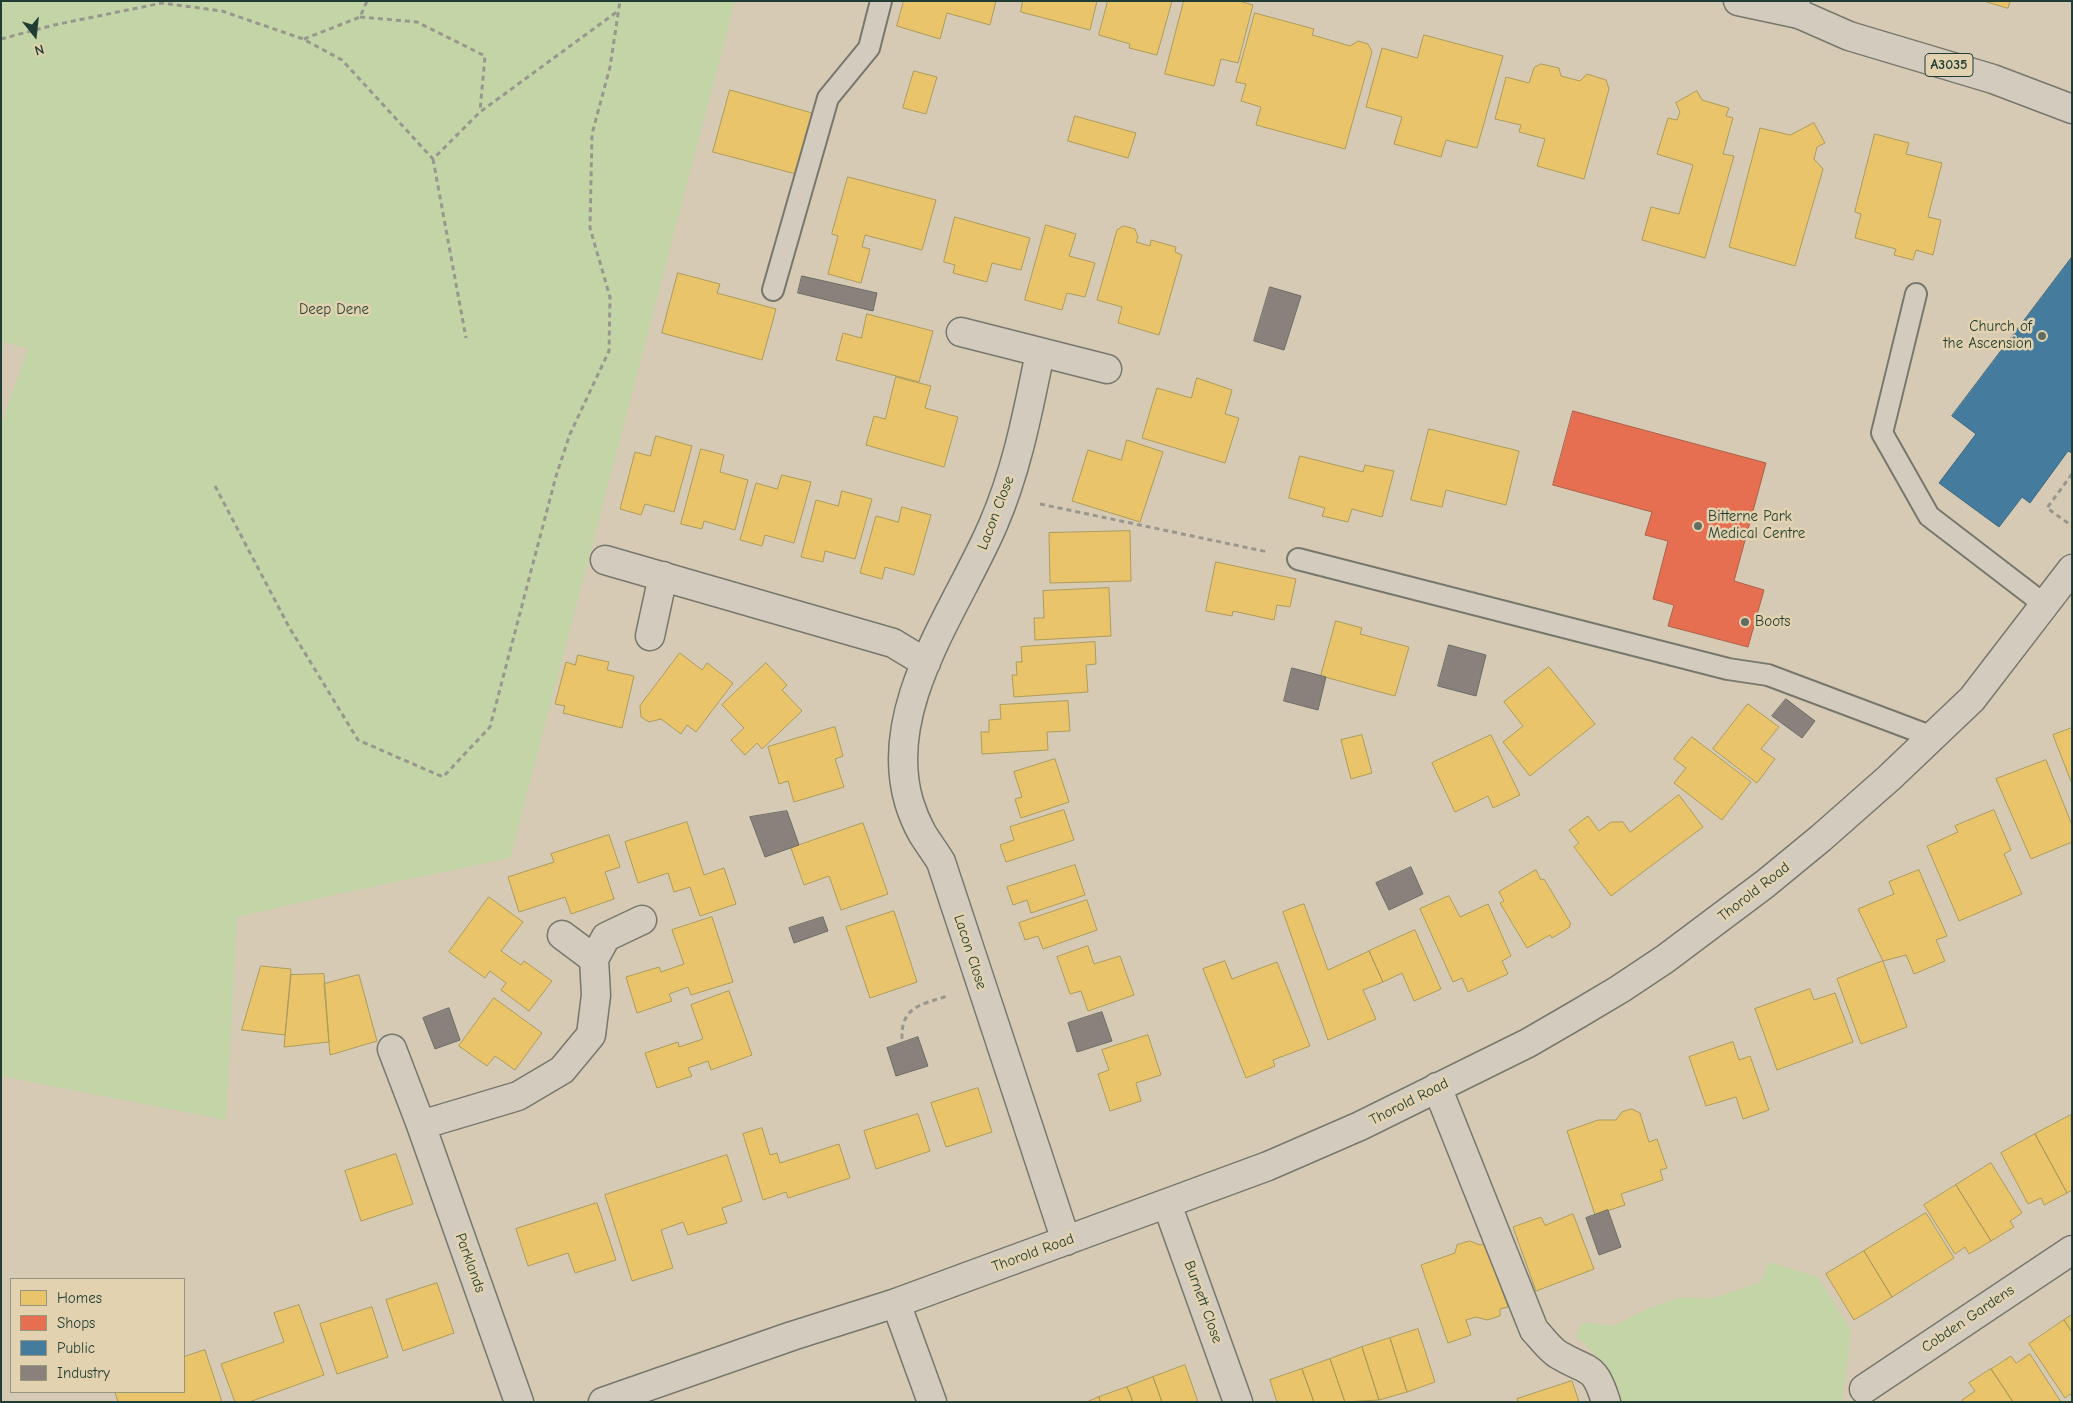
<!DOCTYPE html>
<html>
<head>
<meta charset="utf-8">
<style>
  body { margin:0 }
  #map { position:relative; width:2073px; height:1403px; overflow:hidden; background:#d6cab5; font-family:"Comic Neue",sans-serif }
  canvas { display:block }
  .frame { position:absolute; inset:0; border:2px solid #1f3d34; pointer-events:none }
  .legend { position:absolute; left:10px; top:1278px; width:175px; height:115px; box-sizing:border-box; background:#e3d2af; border:1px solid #95967e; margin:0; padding:6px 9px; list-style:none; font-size:15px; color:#1f3d34 }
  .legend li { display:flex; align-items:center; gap:10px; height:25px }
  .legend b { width:25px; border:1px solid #95967e }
  .north { position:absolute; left:10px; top:10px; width:50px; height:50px; -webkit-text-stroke:4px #e3d2af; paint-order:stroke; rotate:164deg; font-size:14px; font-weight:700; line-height:20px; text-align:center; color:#1f3d34 }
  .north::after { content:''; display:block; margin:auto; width:18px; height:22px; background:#1f3d34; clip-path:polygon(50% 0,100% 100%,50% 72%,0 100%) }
</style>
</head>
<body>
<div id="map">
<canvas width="2073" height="1403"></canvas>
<div class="frame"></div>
<ul class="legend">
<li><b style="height:14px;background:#e9c46a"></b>Homes</li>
<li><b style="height:14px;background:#e76f51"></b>Shops</li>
<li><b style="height:14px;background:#457b9d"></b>Public</li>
<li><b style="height:14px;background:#8a817c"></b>Industry</li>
</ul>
<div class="north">N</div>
</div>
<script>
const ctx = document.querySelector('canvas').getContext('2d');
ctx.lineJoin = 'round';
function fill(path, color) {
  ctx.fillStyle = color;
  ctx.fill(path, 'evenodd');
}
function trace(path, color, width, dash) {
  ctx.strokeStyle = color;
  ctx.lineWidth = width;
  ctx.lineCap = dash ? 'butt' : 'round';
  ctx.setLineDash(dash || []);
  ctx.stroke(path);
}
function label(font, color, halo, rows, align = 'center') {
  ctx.font = font + ' "Comic Neue",sans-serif';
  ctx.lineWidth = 5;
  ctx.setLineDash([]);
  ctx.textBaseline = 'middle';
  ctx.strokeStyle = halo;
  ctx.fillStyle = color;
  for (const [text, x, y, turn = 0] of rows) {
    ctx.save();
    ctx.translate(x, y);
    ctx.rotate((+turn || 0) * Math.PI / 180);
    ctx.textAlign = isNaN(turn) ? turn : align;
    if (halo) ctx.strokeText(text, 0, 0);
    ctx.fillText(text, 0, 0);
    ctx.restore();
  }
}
fill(new Path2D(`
  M1 1H735L510 858 338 894 237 917 226 1120 1 1076V426L28 349 1 341Z
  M1769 1262 1818 1277 1851 1331 1842 1402H1620L1608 1367 1576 1336 1583 1322 1614 1326 1645 1310 1680 1297 1711 1299 1761 1282Z`), '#c3d4a6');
const homes = new Path2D(`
  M904 1H996L990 25 947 13 940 39 897 26Z
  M1023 1H1097L1090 30 1021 12Z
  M1108 1H1172L1157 55 1129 48 1130 44 1099 35Z
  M1184 1H1239L1253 5 1238 63 1221 59 1214 86 1165 74Z
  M1984 1H2010L2008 8Z
  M1255 13 1314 29 1312 35 1323 38 1350 46 1358 41 1368 44 1372 52 1345 149 1256 125 1261 107 1241 101 1246 84 1236 82Z
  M1424 35 1503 56 1477 148 1446 140 1441 157 1394 144 1402 117 1366 107 1382 48 1417 58Z
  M1541 64 1559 68 1561 76 1580 81 1587 74 1606 80 1609 89 1584 179 1537 166 1545 139 1519 132 1521 125 1495 119 1506 77 1529 83 1534 68Z
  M914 71 937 77 926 114 903 108Z
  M730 90 812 113 796 174 713 152Z
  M1697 91 1702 100 1729 108 1726 116 1733 118 1723 154 1734 156 1705 258 1642 240 1651 207 1679 214 1693 165 1657 154 1668 118 1677 120 1680 112 1676 103Z
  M1075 116 1136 133 1128 158 1068 141Z
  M1814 123 1825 143 1817 147 1814 159 1823 169 1795 266 1729 247 1760 128 1790 135Z
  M1875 134 1909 143 1906 154 1942 163 1928 217 1941 220 1933 255 1916 250 1913 260 1894 255 1896 249 1855 238 1861 214 1855 212Z
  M848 177 936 200 922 250 865 235 862 247 870 249 861 283 828 274 838 236 832 234Z
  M955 217 1030 238 1021 270 992 263 987 282 953 273 955 265 944 262Z
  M1046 225 1076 234 1069 256 1095 263 1085 297 1067 293 1062 310 1025 300Z
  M1124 226 1135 229 1138 237 1136 242 1150 246 1151 240 1176 247 1175 252 1182 255 1159 335 1118 323 1122 307 1097 300 1117 230Z
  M678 273 720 284 717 293 776 309 762 360 662 333Z
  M867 314 933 331 919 382 836 360 843 333 861 338Z
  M896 377 931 386 925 408 958 417 944 467 866 445 874 416 885 419Z
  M1197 378 1232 390 1225 414 1239 418 1225 463 1142 438 1157 388 1191 398Z
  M1429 429 1519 451 1506 505 1446 490 1442 507 1411 500Z
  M656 436 692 446 674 512 645 504 641 515 620 509 635 452 650 456Z
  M1127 440 1163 452 1140 522 1072 501 1088 450 1121 460Z
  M701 449 724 455 720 472 748 480 735 530 704 521 702 529 681 524Z
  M1300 456 1363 472 1365 465 1394 471 1382 517 1352 509 1348 522 1322 516 1325 508 1289 498Z
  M782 475 811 482 794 543 765 535 762 546 740 540 756 483 777 489Z
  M842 491 872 499 855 559 825 551 823 562 801 557 816 500 838 506Z
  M902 507 931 515 914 575 885 567 882 579 860 573 876 516 898 522Z
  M1130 531 1131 581 1050 583 1049 533Z
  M1216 562 1296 579 1290 607 1277 605 1274 620 1233 611 1232 616 1206 611Z
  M1109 588 1111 636 1035 640 1034 618H1044L1043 591Z
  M1336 621 1362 628 1360 634 1409 647 1395 696 1321 676Z
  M1095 642 1096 664 1086 665 1088 692 1014 697 1012 675H1017L1016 662H1022L1021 647Z
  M680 653 702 670 707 663 733 683 696 732 687 725 681 734 661 719 649 722 641 717 640 706Z
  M578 655 609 662 607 670 634 676 622 728 563 713 565 706 555 704 566 662 575 665Z
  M766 663 787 685 782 690 802 711 762 749 757 743 745 755 731 740 744 728 722 705Z
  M1549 667 1595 724 1530 776 1503 742 1523 726 1504 702Z
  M1068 701 1070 731 1047 732 1048 750 982 754 981 732H989V720L1001 719 1000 705Z
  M1748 704 1779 727 1761 749 1775 759 1757 783 1713 749Z
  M835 727 843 756 835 759 844 787 794 802 788 781 779 784 768 747Z
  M2072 728V784L2053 735Z
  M1362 735 1372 773 1351 779 1341 740Z
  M1491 735 1520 795 1493 808 1488 796 1455 812 1432 763Z
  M1692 737 1751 782 1722 820 1674 783 1686 768 1674 759Z
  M1055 759 1069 802 1021 818 1015 799 1022 797 1014 772Z
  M2046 760 2072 825V842L2031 859 1996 779Z
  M1679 795 1703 827 1611 896 1574 847 1579 843 1569 830 1588 816 1599 831 1611 822H1623L1630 832Z
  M1064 810 1074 840 1006 862 1000 845 1014 840 1010 827Z
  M1994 810 2011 850 2004 854 2022 894 1959 921 1927 846 1958 832 1955 826Z
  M687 822 704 875 724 868 736 904 700 916 690 887 674 892 668 873 638 883 625 842Z
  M863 823 888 894 841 910 829 876 804 885 791 848Z
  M609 835 620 867 605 872 614 899 571 914 565 897 519 912 508 877 554 862 551 854Z
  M1075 865 1085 895 1031 913 1027 900 1013 905 1007 887Z
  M1536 870 1541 880 1544 879 1571 924 1569 925 1570 927 1552 938 1550 935 1527 948 1500 903 1504 901 1499 892Z
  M1919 870 1947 936 1936 940 1945 961 1914 974 1906 955 1883 961 1858 909 1894 894 1889 882Z
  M1449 896 1460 917 1488 904 1511 956 1502 961 1508 974 1468 992 1462 978 1453 982 1420 909Z
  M489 897 523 922 501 951 521 965 524 961 552 981 529 1011 501 990 506 983 490 971 485 978 449 952Z
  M1087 900 1097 930 1043 949 1038 936 1025 940 1019 923Z
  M1304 904 1328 970 1369 951 1383 982 1363 990 1376 1019 1328 1040 1283 912Z
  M894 911 917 982 870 998 846 927Z
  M712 917 733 982 691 995 688 987 669 994 672 1001 637 1013 626 977 659 967 661 972 684 964 672 930Z
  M1415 930 1441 989 1414 1001 1402 973 1383 982 1369 951Z
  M1088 946 1094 964 1120 956 1134 995 1088 1011 1081 991 1070 994 1057 957Z
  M1225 961 1232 979 1277 962 1310 1046 1273 1060 1275 1066 1246 1078 1203 969Z
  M1883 961 1907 1027 1861 1044 1837 979Z
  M261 966 291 969 285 1035 242 1030Z
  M324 974 329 1042 284 1047 291 975Z
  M359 975 377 1041 330 1055 324 984Z
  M1810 989 1814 1000 1835 993 1853 1042 1777 1070 1755 1009Z
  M729 991 752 1055 711 1070 708 1061 688 1068 692 1076 657 1088 645 1053 678 1042 679 1047 703 1039 691 1005Z
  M494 998 542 1033 515 1070 495 1056 487 1066 459 1046Z
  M1148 1035 1161 1075 1136 1083 1141 1101 1110 1111 1098 1074 1109 1070 1102 1050Z
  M1733 1042 1739 1060 1750 1056 1769 1110 1743 1119 1736 1097 1706 1106 1689 1057Z
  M978 1088 992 1132 946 1147 931 1103Z
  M1632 1109 1640 1113 1649 1142 1657 1139 1667 1168 1660 1170 1663 1180 1621 1194 1625 1205 1595 1215 1567 1131 1598 1120H1616L1622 1112Z
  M918 1114 930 1151 876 1169 864 1131Z
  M2071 1115 2072 1190 2067 1193 2035 1134Z
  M762 1128 770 1155 777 1153 780 1163 839 1144 850 1178 788 1198 786 1192 763 1200 743 1134Z
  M2035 1134 2067 1193 2044 1205 2041 1198 2028 1204 2001 1153Z
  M396 1154 413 1204 361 1221 345 1171Z
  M727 1155 742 1201 722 1208 727 1223 688 1235 683 1222 661 1230 673 1268 632 1281 605 1195Z
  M1991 1163 2022 1213 2010 1221 2014 1227 1991 1241 1956 1185Z
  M1956 1185 1991 1241 1969 1254 1965 1247 1955 1254 1924 1205Z
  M597 1203 616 1260 575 1273 568 1253 528 1266 516 1229Z
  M1926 1213 1954 1258 1892 1297 1864 1251Z
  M1573 1214 1594 1269 1536 1291 1513 1227 1541 1217 1545 1225Z
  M1470 1241 1480 1245 1485 1243 1508 1307 1500 1309V1316L1487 1320 1476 1317 1466 1320 1471 1335 1448 1343 1421 1265 1455 1253 1457 1245Z
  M1864 1251 1892 1297 1854 1320 1826 1274Z
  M437 1283 454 1333 403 1351 386 1300Z
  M299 1305 324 1375 249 1402H235L221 1364 284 1342 274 1313Z
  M372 1307 388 1357 337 1374 320 1324Z
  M2072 1315V1332L2064 1320Z
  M2064 1320 2072 1332V1397L2070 1394 2065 1398 2029 1344Z
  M1418 1329 1435 1382 1407 1392 1390 1338Z
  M1390 1338 1407 1392 1379 1400 1362 1347Z
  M1362 1347 1379 1400 1345 1402 1330 1359Z
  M205 1350 222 1402H118L115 1392H184V1357Z
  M2030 1354 2061 1402H2013L1991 1369 2011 1356 2016 1363Z
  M1330 1359 1345 1402H1314L1302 1369Z
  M1185 1365 1198 1402H1162L1153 1377Z
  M1302 1369 1314 1402H1277L1270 1380Z
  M1991 1369 2013 1402H1963L1962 1400 1975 1391 1969 1383Z
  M1153 1377 1162 1402H1133L1127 1387Z
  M1572 1381 1579 1402H1518L1517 1399Z
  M1127 1387 1133 1402H1100L1099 1397Z
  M1099 1397 1100 1402H1087Z`);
fill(homes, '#e9c46a');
trace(homes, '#ac9c5a', 1);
const shops = new Path2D(`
  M1573 411 1766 463 1734 581 1764 590 1748 647 1668 626 1674 605 1653 599 1668 541 1645 535 1652 512 1553 485Z`);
fill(shops, '#e76f51');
trace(shops, '#ab6048', 1);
const public = new Path2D(`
  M2072 257V453L2068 451 2030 503 2022 497 1999 527 1939 483 1976 434 1952 416Z`);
fill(public, '#457b9d');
trace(public, '#3a687e', 1);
const industry = new Path2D(`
  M802 276 877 293 873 311 798 293Z
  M1270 287 1301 296 1284 350 1254 341Z
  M1449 645 1486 655 1476 696 1438 686Z
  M1292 668 1326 677 1318 710 1284 701Z
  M1786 699 1815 721 1802 738 1772 716Z
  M787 811 799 845 765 857 750 817Z
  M1411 867 1423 894 1389 910 1376 883Z
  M823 917 828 931 794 943 789 928Z
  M449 1008 460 1040 435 1049 423 1018Z
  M1102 1012 1112 1041 1077 1052 1068 1023Z
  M918 1037 928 1066 896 1076 887 1048Z
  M1608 1210 1621 1247 1599 1255 1586 1218Z`);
fill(industry, '#8a817c');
trace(industry, '#6a6d66', 1);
const service = new Path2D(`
  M773 290 828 98 869 48 881 1
  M1916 294 1882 433 1929 516 2045 605
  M1298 559 1728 669 1768 675 1933 737`);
const minor = new Path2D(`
  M961 332 1107 369
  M1040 353C1028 411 1017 470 993 525 957 609 881 707 909 802 912 812 917 824 922 833 928 843 935 852 941 862L1066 1241
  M605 560 893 643 926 663
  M650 636 663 576
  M562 935 594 959
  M392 1049 421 1125 519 1402
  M1437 1087 1534 1330C1542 1338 1550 1350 1559 1355 1589 1373 1594 1363 1606 1402
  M421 1125 518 1096 562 1070 591 1035 596 995 594 959 606 937 642 920
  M1167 1204 1238 1402
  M896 1303 932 1402
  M1864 1389 2072 1250
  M603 1402 792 1336 896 1303 1268 1166 1360 1126 1528 1043 1578 1014 1620 989 1665 959 1765 884 1821 838 1889 778 1972 699 2072 569`);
const tertiary = new Path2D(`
  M1738 1 1799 14`);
const primary = new Path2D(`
  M1794 1 1799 14 1849 36 1993 79 2072 109`);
trace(service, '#77776c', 24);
trace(minor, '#77776c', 31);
trace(tertiary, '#77776c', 31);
trace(primary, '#77776c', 31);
trace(new Path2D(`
  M360 17 417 22 485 56 480 111
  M1 39 54 25 162 3 222 11 303 39 342 60 433 159 480 112 618 11
  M304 39 360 17 367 1
  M433 159 466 338
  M2072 474 2047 508 2072 526
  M215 486 289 627 358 740 443 777 490 727 556 476 570 434 609 351 610 297 590 228 592 134 610 67 620 1
  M1040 504 1268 552
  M902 1039C901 1006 921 1005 947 996`), '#99978d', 3, [5, 4]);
trace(service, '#d3ccbe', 20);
trace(minor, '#d3ccbe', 28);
trace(tertiary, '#d3ccbe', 28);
trace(primary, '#d3ccbe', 28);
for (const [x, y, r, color] of [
  [2042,336,5,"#5f6e61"],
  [1698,526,5,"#5f6e61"],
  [1745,622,5,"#5f6e61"]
]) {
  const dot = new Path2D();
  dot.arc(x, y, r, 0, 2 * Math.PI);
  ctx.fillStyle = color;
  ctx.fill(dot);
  trace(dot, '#e3d2af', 2);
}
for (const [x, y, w] of [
  [1949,65,48]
]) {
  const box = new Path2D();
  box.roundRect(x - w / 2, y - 11.5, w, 23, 4);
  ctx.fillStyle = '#e3d2af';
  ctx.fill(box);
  trace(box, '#1f3d34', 1);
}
label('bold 14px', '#1f3d34', null, [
  ["A3035",1949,65]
]);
label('15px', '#264539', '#e3d2af', [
  ["Deep Dene",334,310]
]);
label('15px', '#1f3d34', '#e3d2af', [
  ["Church of",2032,327,"right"],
  ["the Ascension",2032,344,"right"],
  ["Bitterne Park",1708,517],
  ["Medical Centre",1708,534],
  ["Boots",1755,622]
], 'left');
label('15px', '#1f3d34', '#e3d2af', [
  ["Lacon Close",996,513,-69],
  ["Thorold Road",1754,892,-38],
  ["Lacon Close",970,952,72],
  ["Thorold Road",1409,1102,-27],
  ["Thorold Road",1033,1253,-20],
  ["Parklands",470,1263,70],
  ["Burnett Close",1203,1302,70],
  ["Cobden Gardens",1968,1319,-34]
]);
</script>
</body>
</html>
